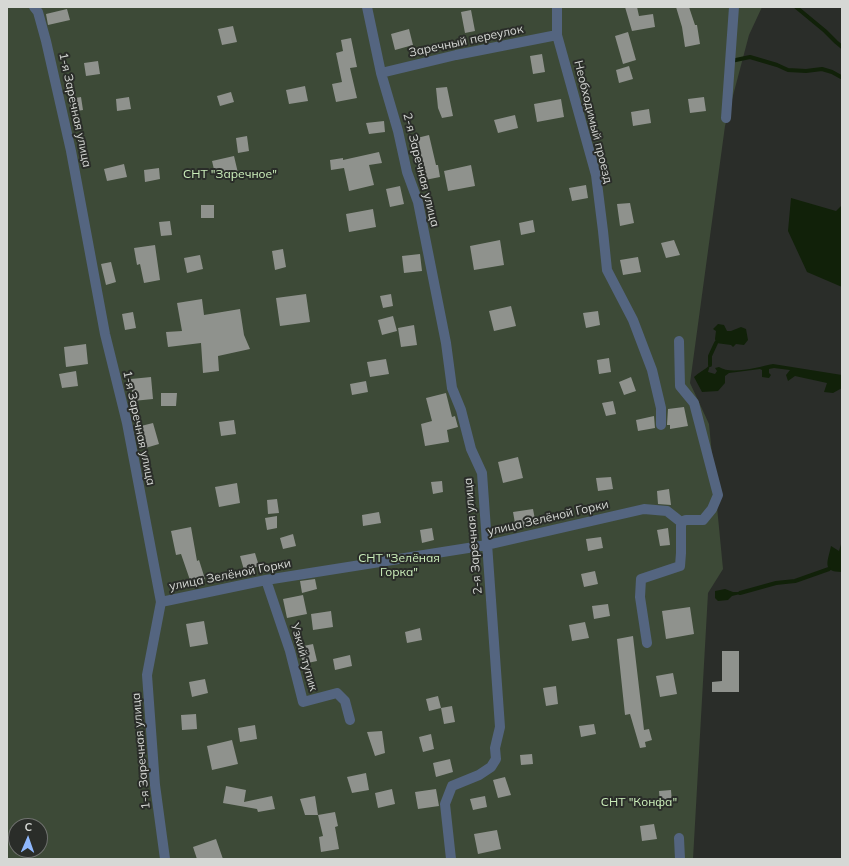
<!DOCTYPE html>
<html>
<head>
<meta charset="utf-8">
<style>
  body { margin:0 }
  #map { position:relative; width:849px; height:866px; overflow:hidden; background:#2a2d29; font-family:Mulish,sans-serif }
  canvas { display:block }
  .frame { position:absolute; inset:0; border:8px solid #d6d8d5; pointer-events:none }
  .north { position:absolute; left:8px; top:818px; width:40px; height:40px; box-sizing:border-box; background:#2a2d29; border:1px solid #6f716e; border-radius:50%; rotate:2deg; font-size:11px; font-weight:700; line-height:16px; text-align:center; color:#d6d8d5 }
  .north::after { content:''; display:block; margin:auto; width:14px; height:18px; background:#8fb8fd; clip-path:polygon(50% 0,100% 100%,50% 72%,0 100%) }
</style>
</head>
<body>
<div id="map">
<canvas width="849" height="866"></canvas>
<div class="frame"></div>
<div class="north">С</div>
</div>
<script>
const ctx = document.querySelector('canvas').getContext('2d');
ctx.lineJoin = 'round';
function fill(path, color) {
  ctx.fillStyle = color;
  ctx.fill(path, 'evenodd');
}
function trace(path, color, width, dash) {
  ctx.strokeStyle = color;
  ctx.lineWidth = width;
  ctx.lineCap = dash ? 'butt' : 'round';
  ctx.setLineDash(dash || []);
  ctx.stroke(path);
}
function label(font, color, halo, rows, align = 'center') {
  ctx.font = font + ' Mulish,sans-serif';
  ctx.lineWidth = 4;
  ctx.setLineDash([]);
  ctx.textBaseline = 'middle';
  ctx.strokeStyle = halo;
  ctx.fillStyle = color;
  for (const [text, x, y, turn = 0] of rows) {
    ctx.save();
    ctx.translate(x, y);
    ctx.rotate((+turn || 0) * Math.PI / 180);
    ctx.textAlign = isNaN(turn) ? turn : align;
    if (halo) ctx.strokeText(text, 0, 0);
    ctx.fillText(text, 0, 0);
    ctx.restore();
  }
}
fill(new Path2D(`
  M7 7H762L749 35 725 126 690 383 709 424 723 569 708 593 693 859H7ZM16 826H40V850H16Z`), '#3d4a37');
fill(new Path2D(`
  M791 198 836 211 842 205V287L807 272 788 231Z
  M718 324 724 325 727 331H731L741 327 746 329 748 340 744 345 736 344 733 347 731 345 716 343 715 339 716 331 713 329Z
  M773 364 842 375V388L833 393 824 392 827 383 795 376 788 381 786 375 790 370 774 368 769 369V373L771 375 769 378 762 377V370L760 369 729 373 725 376V383L718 391 702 392 694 377C699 372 705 370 710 365L708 372 715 374 717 371 715 368 719 367C731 375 759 367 773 364Z
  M842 541V572C821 572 828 561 831 546L839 551Z
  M725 589 733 592H739L740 594 732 596 728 600 718 601 715 598V591Z`), '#112109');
trace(new Path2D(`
  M796 7 825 31 836 42 842 47
  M731 61 750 57 777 65 788 70 806 71 822 69 832 72 841 77
  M710 365V356L716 343
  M740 593 776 583 795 581 829 569`), '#112109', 4);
fill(new Path2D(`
  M625 7H637L639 16 653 14 655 27 632 31Z
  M676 7H689L695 25H697L700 44 685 47 682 27Z
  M67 9 70 20 48 25 46 14Z
  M471 10 475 31 465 33 461 12Z
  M233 26 237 42 222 45 218 29Z
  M409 29 413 45 395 50 391 34Z
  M628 32 636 60 623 64 615 36Z
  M351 38 357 67 350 68 357 98 336 102 332 84 342 82 336 53 343 51 341 40Z
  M542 54 545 72 533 74 530 56Z
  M98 61 100 74 86 76 84 63Z
  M629 66 633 79 619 83 616 70Z
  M305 86 308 101 289 104 286 90Z
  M447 87 453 116 442 118 438 108 436 88Z
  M231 92 234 102 220 106 217 96Z
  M81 97 83 110 71 112 69 99Z
  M129 97 131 109 117 111 116 99Z
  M704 97 706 111 690 113 688 99Z
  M561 99 564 117 537 122 534 104Z
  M649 109 651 123 633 126 631 112Z
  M515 115 518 128 498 133 494 120Z
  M384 121 385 132 369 134 366 123Z
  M429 135 436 165H438L440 177 425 180 420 149 416 150 413 139Z
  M247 136 249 151 238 153 236 138Z
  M379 152 382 163 369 165 374 185 349 191 344 168 331 170 330 160 343 158V160Z
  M234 156 238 173 216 178 212 161Z
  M124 164 127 177 107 181 104 169Z
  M471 165 475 186 448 191 444 171Z
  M159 168 160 179 145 182 144 170Z
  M586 185 588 198 572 201 569 188Z
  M400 186 404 204 390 207 386 189Z
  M630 203 634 223 620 226 617 204Z
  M201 205H214V218H201Z
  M373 209 376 227 349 232 346 214Z
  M533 220 535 232 521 235 519 223Z
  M170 221 172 235 161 236 159 222Z
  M500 240 504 265 474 270 470 246Z
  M674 240 680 255 666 258 661 243Z
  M155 245 160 280 144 283 140 264 137 265 134 248Z
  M283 249 286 267 275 270 272 251Z
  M420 254 422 271 404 273 402 256Z
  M200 255 203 269 187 273 184 258Z
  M638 257 641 272 623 275 620 260Z
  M111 262 116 282 106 285 101 264Z
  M306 294 310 322 280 326 276 298Z
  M391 294 393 306 383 308 380 296Z
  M202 299 204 315 240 309 244 335 250 349 218 356 219 371 203 373 201 343 168 347 166 332 182 331 177 303Z
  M511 306 516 326 494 331 489 311Z
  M598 311 600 325 586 328 583 313Z
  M133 312 136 328 125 330 122 314Z
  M393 316 397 331 382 335 378 320Z
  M414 325 417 345 401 347 398 328Z
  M86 344 88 364 66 367 64 347Z
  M609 358 611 372 599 374 597 360Z
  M386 359 389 374 370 377 367 362Z
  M76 371 78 386 62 388 59 374Z
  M151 377 153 399 133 401 131 379Z
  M631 377 636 391 624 395 619 382Z
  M366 381 368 392 352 395 350 384Z
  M161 393H177L176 406H161Z
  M446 393 452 417 455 416 458 427 447 430 449 442 425 446 421 424 432 421 426 398Z
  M613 401 616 414 606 416 602 403Z
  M684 407 688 426 670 429V425H667L668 409Z
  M654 416 655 428 638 431 636 420Z
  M234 420 236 434 221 436 219 422Z
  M153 423 159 444 142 449 137 427Z
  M518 457 523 478 503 483 498 462Z
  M611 477 613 489 598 491 596 478Z
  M442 481 443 492 433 494 431 482Z
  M237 483 240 503 219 507 215 487Z
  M669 489 671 505 658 504 657 491Z
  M277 499 279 513 268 514 267 500Z
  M533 509 536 525 516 529 513 512Z
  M379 512 381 523 363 526 362 515Z
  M277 516V528L267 530 265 518Z
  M191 527 197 561 199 560 205 579 191 583 181 554 176 555 171 531Z
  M432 528 434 540 422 543 420 530Z
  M668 528 670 545 660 546 657 530Z
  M293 534 296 546 283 549 280 538Z
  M601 537 603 548 588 551 586 539Z
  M255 553 259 566 244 570 240 556Z
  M595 571 598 584 584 587 581 574Z
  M315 579 317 589 302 593 300 581Z
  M303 595 307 614 287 618 283 599Z
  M608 604 610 616 594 619 592 606Z
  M690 607 694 634 666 639 662 611Z
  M331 611 333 627 313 630 311 614Z
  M204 621 208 644 190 647 186 624Z
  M585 622 589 638 572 641 569 625Z
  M420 628 422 640 407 643 405 632Z
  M633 636 644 730 649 729 652 740 645 742 646 747 640 748 630 714 625 715 617 639Z
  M313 644 317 661 303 664 299 647Z
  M722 651H739V692H712V682L722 681Z
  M350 655 352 666 335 670 333 659Z
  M673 673 677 694 660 697 656 676Z
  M205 679 208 693 192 697 189 682Z
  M556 686 558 704 546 706 543 688Z
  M438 696 441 708 429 711 426 699Z
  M452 706 455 722 444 724 441 708Z
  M196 714 197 729 182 730 181 715Z
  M594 724 596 734 581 737 579 726Z
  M255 725 257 739 240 742 238 728Z
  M382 731 385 753 375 756 367 732Z
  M431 734 434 749 423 752 419 737Z
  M232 740 238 764 212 770 207 746Z
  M532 754 533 764 521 765 520 755Z
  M450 759 453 772 436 777 433 763Z
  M366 773 369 790 352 793 347 777Z
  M505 777 511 795 498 798 493 780Z
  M226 786 246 790 244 802 272 796 275 809 258 812 257 809 223 803Z
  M392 789 395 804 378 808 375 793Z
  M436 789 439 806 418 809 415 792Z
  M671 790 672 802 660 803 659 791Z
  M315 796 318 815H305L300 799Z
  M485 796 487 807 473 810 470 799Z
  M335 812 338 826 335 827 339 849 321 852 319 837 323 836 318 815Z
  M654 824 657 839 642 841 640 826Z
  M497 830 501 849 478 854 474 834Z
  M216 839 223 859H197L193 847Z`), '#8f928d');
trace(new Path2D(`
  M34 7 38 12 46 41 71 151 105 334 127 423 161 602 147 675 155 785 165 859
  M367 7 381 73 398 131 407 172 418 202 446 343 452 388 461 410 471 449 482 473 500 727 495 748 496 759 491 767 479 775 452 786 445 804 451 859
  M557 7V35L596 175 603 231 607 270 633 320 652 370 661 408V425
  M381 73 456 55 557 35
  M726 118 734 7
  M266 580 290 651 303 702 337 693 345 701 350 720
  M161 602 266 580 487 545 644 509 667 511 681 522 686 520H703L712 509 718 495 694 403 680 386 679 341
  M647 643 640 597 641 579 680 566 681 553V522
  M679 838 680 859`), '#546580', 10);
label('12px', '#d6d8d5', '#2a2d29', [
  ["Заречный переулок",466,41,-12],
  ["1-я Заречная улица",75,110,78],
  ["Необходимый проезд",593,122,76],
  ["2-я Заречная улица",421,170,76],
  ["1-я Заречная улица",139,428,78],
  ["улица Зелёной Горки",548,518,-13],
  ["2-я Заречная улица",473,536,-95],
  ["улица Зелёной Горки",230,575,-11],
  ["Узкий тупик",304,657,74],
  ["1-я Заречная улица",141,751,-95]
]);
label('12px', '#ccefbb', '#2a2d29', [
  ["СНТ \"Заречное\"",230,174],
  ["СНТ \"Зелёная",399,558],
  ["Горка\"",399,572],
  ["СНТ \"Конфа\"",639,802]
]);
</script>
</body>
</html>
